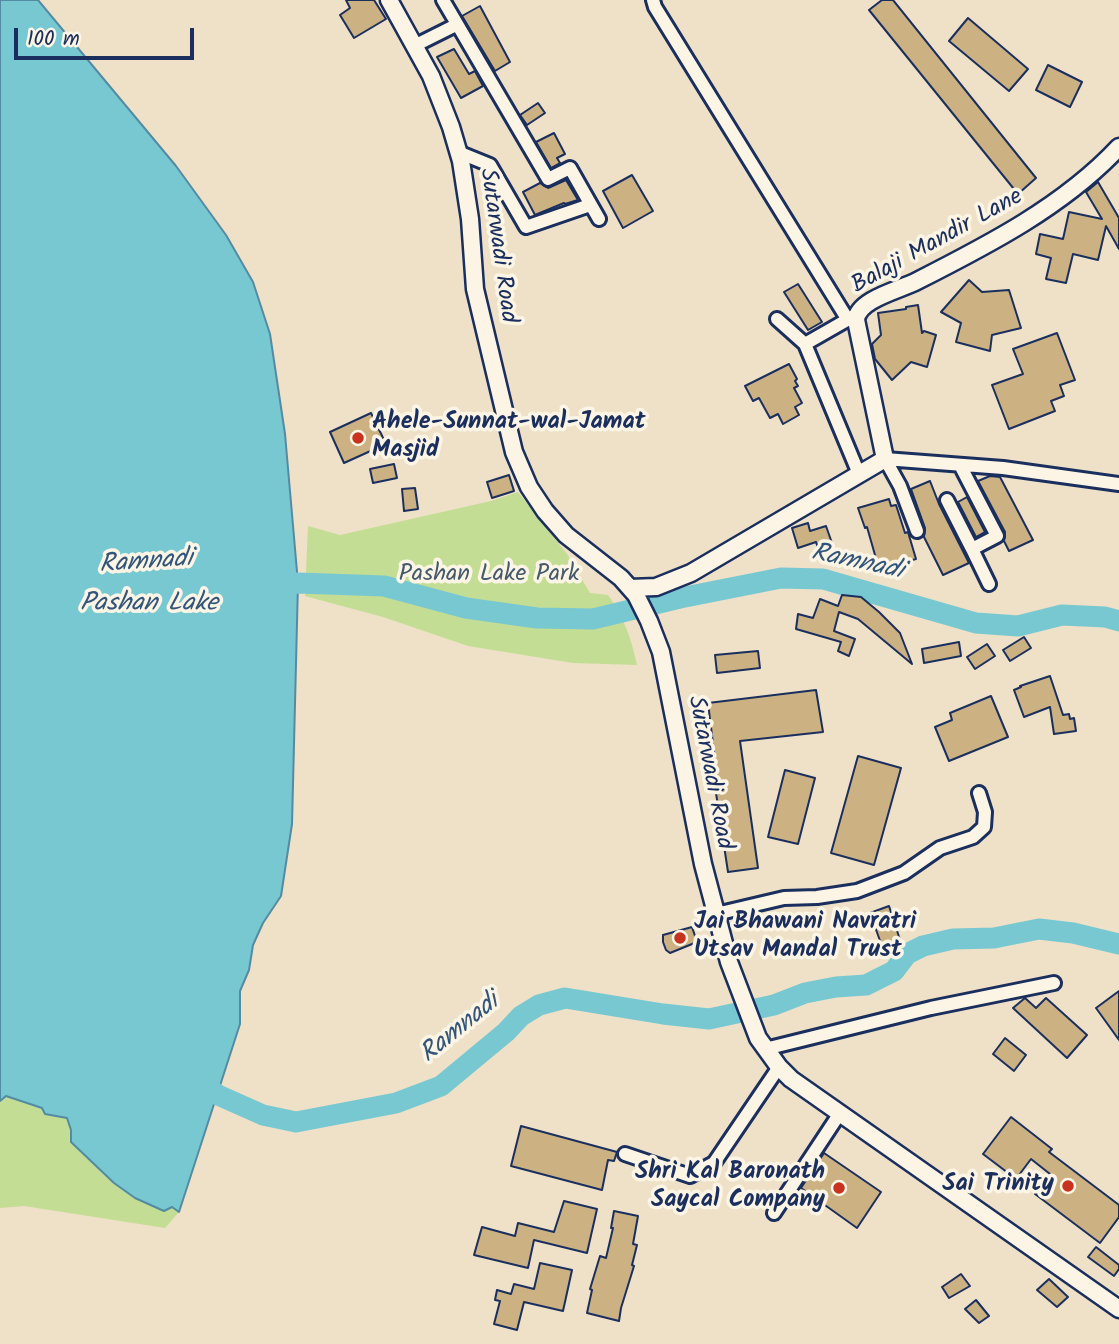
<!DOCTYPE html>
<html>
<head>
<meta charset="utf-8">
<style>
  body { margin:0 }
  #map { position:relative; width:1119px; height:1344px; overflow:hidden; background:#eee1c7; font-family:Kalam,sans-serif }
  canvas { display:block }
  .scale { position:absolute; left:14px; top:28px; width:180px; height:32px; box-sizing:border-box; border:4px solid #1b2f5e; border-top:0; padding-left:9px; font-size:21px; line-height:24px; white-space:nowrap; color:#1b2f5e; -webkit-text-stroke:5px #fcf5e5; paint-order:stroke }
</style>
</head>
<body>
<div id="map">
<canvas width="1119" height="1344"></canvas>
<div class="scale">100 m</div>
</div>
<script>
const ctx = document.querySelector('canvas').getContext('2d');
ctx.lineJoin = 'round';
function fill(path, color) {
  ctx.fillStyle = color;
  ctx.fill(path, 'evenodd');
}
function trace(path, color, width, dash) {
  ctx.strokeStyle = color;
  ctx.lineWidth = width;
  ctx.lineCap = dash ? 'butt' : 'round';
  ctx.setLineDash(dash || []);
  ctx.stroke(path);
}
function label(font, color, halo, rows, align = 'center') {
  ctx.font = font + ' Kalam,sans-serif';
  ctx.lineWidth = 7;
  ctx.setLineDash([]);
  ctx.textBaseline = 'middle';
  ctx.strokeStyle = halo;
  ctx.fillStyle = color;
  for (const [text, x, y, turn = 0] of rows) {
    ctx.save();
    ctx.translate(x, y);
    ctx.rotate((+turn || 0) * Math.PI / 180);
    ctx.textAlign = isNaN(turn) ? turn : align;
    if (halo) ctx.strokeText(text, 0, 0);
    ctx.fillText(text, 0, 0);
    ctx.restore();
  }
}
fill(new Path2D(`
  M518 492 567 554 590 593 608 595C624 617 631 638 637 665L573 663 468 646 383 617 305 596 308 526 340 535 491 501Z
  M6 1095 43 1108 45 1114 67 1118 71 1130 72 1142 114 1183 135 1198 163 1211 172 1207 179 1212 165 1228 24 1206 0 1208V1101Z`), '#c4dd94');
const water = new Path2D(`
  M0 0H38L176 166 226 235 253 282 270 334 285 434 298 583 292 824 281 896 263 923 253 945 249 970 240 991V1024L179 1212 172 1207 164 1211 135 1198 114 1183 71 1142V1130L67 1118 45 1114 42 1108 6 1096 0 1101Z`);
fill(water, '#78c8d2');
trace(water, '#538ba4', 2);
trace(new Path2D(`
  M271 585 298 583 384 586 466 608 537 618 593 619 680 598 781 578 823 579 976 623 1018 626 1062 615 1105 617 1119 621
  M196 1079 218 1095 263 1115 296 1122 396 1103 441 1086 506 1032 521 1016 539 1005 565 998 663 1014 709 1019 774 1005 805 993 836 987 866 985 894 971 907 954 923 946 953 939 994 938 1039 929 1073 933 1119 944`), '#78c8d2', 21);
const building = new Path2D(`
  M346 0H374L386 19 354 38 340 15 350 8Z
  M882 0H893L1036 178 1018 194 869 10Z
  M480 6 510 62 495 71 462 16Z
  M968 18 1028 69 1009 91 949 41Z
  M454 49 469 74 475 71 483 86 461 98 437 57Z
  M1048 65 1082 82 1070 107 1036 90Z
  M538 103 545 113 527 125 520 115Z
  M554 133 565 154 557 158 560 163 551 168 536 142Z
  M632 175 653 211 623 228 603 191Z
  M566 180 578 200 565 204 564 203 535 215 523 192 540 183 548 188Z
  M1098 182 1119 218V249L1106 226 1098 260 1073 254 1066 283 1046 279 1051 258 1036 254 1040 234 1063 239 1069 212 1102 219 1086 192Z
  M969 280 982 292 1009 290 1021 328 992 335 990 351 956 342 961 323 941 312Z
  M798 284 822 322 808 330 784 292Z
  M918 305 922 333 924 331 936 335 927 367 911 362 892 380 875 359 872 344 881 335 878 313 906 309V307Z
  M1057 333 1075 380 1060 385 1064 396 1051 401 1055 411 1009 429 992 385 1023 374 1013 349Z
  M789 364 797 379 795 381 798 386 794 388 802 403 795 407 799 415 783 424 778 414 770 418 759 398 753 401 745 386Z
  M371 413 386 444 344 463 330 432Z
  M394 464 397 478 373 483 370 469Z
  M509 475 514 491 492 498 487 482Z
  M990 476 1000 477 1033 540 1009 551 1004 541 1005 532 978 481Z
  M930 481 939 504 969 563 943 575 924 537 925 528 911 489Z
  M415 488 418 509 404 511 402 489Z
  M967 497 985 532 976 537 958 502Z
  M889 499 891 506 896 505 905 533 908 532 916 559 879 569 867 527 865 528 858 508Z
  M808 523 810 531 826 526 833 546 819 551 816 542 798 548 792 528Z
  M842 595 861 597 879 612 900 633 912 664 858 619 839 612 834 631 855 639 849 656 838 651 841 642 796 629 798 614 813 618 820 599 838 606Z
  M1024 637 1031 648 1010 661 1003 650Z
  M959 642 961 656 924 663 922 649Z
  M987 644 995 656 975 669 967 657Z
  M758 651 760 668 717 673 715 655Z
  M1050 676 1063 715 1069 714 1070 719 1074 718 1076 731 1054 734 1050 707 1024 717 1014 690 1021 687 1020 686Z
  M816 690 823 732 740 741 758 868 728 872 716 793 719 792 708 703Z
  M991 696 1008 737 949 761 935 727 952 720 950 713Z
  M858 756 901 768 874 865 831 853Z
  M785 770 815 778 798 844 768 837Z
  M889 906 901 943 883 949 870 913Z
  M692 927 697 942 670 953 666 950 663 942V935Z
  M1119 991V1040L1096 1008Z
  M1025 998 1036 1008 1046 998 1087 1035 1067 1058 1013 1008Z
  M1005 1038 1026 1055 1014 1071 993 1054Z
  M1011 1117 1052 1149 1049 1152 1119 1205V1217L1100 1243 1035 1194 1050 1174 1031 1159 1016 1179 983 1154Z
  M521 1126 617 1152 614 1161 608 1160 602 1190 511 1166Z
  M824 1153 881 1192 857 1228 801 1188Z
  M564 1201 597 1209 587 1253 534 1240 528 1268 474 1255 482 1227 515 1236 518 1223 554 1232Z
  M614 1211 638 1216 633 1244 637 1245 632 1265 634 1266 621 1308 619 1321 587 1313 592 1290 590 1289 600 1256 606 1258 613 1228H611Z
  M1096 1247 1119 1265V1269L1114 1276 1088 1257Z
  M540 1263 572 1270 563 1311 524 1302 517 1330 494 1324 500 1301 495 1300 497 1290 511 1294 514 1284 534 1289Z
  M961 1274 970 1286 949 1298 942 1287Z
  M1049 1279 1068 1297 1057 1307 1037 1290Z
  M976 1300 989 1316 979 1323 965 1309Z`);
fill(building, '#ccb282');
trace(building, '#1b2f5e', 2);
const street = new Path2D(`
  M443 0 548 179 570 168 599 219
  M653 0 655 7 848 320
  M414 46 456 25
  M458 152 490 165 526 227 590 205
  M777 319 805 344 854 316
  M805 344 859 474
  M885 459 1003 468 1119 484
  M885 459 900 486 917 531
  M947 500 972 549 997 536 960 465
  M972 549 989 584
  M716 914 784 898 817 897 857 891 904 873 940 848 973 837 984 827 985 812 979 793
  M765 1049 931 1008 1054 983
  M625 1154 690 1176 714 1163 779 1067
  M774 1213 840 1113`);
const secondary = new Path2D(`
  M389 0 431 76 451 127 461 161 470 219 475 289 514 452 529 487 545 511 566 535 621 578 636 595 649 621 661 652 703 864 729 962 758 1038 779 1067 791 1079 1119 1309
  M630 588 656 587 691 573 885 459 856 320C858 299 900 290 917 281 988 245 1064 206 1119 147`);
trace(street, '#1b2f5e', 18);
trace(secondary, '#1b2f5e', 21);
trace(street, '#fcf5e5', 12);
trace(secondary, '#fcf5e5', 16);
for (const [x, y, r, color] of [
  [358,438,7,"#c8321e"],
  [680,938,7,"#c8321e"],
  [1068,1186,7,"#c8321e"],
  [839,1188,7,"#c8321e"]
]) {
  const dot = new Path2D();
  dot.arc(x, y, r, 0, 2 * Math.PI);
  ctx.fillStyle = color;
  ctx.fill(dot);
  trace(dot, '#fcf5e5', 2.5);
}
label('24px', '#1b2f5e', '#fcf5e5', [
  ["Balaji Mandir Lane",938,243,-29],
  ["Sutarwadi Road",496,246,82],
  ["Sutarwadi Road",708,773,79]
]);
label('bold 24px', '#1b2f5e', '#fcf5e5', [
  ["Ahele-Sunnat-wal-Jamat",372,424],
  ["Masjid",372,452],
  ["Jai Bhawani Navratri",694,924],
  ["Utsav Mandal Trust",694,952],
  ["Shri Kal Baronath",825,1174,"right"],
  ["Saycal Company",825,1202,"right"],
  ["Sai Trinity",1054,1186,"right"]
], 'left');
label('24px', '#455a6c', '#fcf5e5', [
  ["Pashan Lake Park",489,576]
]);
label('italic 26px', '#32557b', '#fcf5e5', [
  ["Ramnadi",146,564,-4],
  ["Ramnadi",857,564,12],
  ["Pashan Lake",149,606],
  ["Ramnadi",461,1030,-39]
]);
</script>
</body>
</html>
